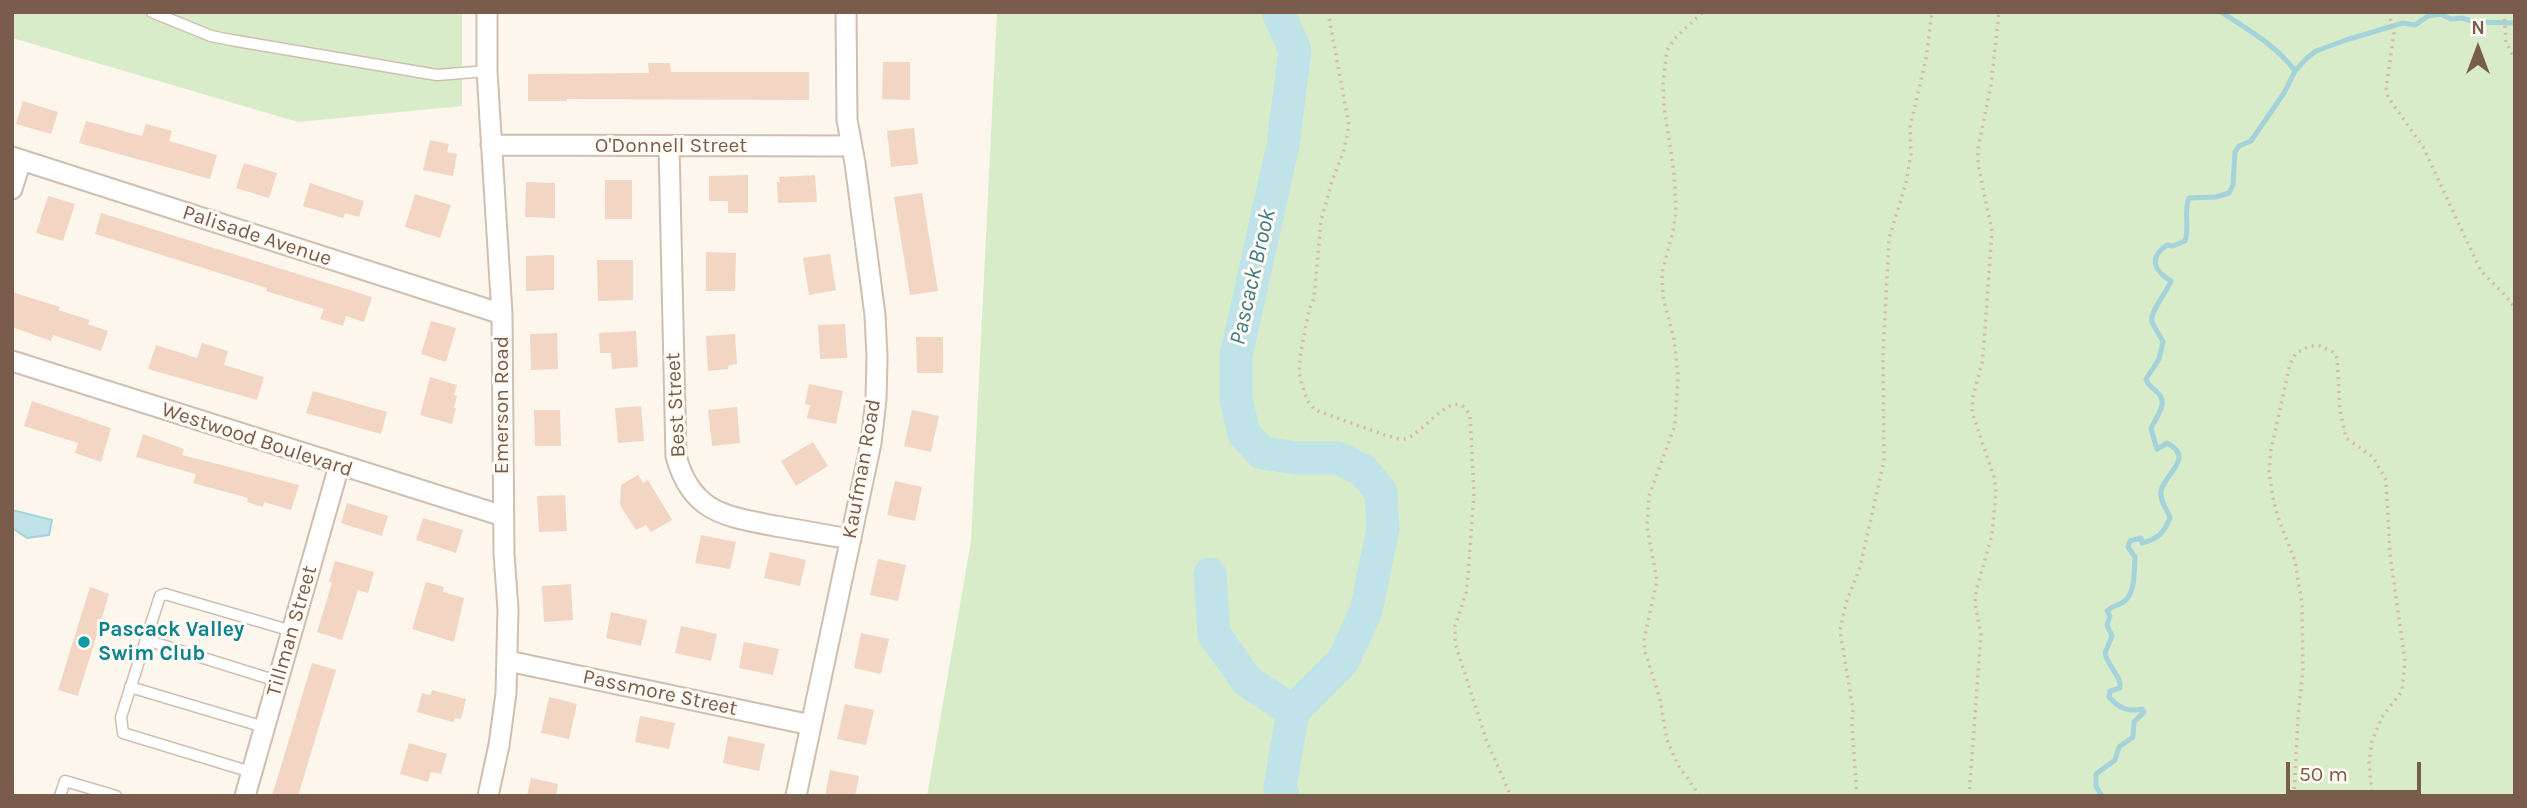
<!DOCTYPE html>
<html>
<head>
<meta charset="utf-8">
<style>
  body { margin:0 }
  #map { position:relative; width:2527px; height:808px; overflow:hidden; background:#fdf6ec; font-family:Karla,sans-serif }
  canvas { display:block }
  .frame { position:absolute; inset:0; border:14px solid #7a5c4d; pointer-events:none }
  .north { position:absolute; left:2443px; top:14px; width:70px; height:70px; -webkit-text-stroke:5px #fffaf3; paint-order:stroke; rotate:0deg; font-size:19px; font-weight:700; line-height:28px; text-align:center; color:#7a5c4d }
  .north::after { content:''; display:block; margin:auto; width:24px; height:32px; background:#7a5c4d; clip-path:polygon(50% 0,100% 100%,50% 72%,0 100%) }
  .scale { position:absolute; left:2286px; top:762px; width:135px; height:32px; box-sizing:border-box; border:4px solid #7a5c4d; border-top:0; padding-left:9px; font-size:21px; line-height:24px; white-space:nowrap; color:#7a5c4d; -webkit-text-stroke:5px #fffaf3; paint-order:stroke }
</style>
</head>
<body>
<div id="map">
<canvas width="2527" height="808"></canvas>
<div class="frame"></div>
<div class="north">N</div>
<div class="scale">50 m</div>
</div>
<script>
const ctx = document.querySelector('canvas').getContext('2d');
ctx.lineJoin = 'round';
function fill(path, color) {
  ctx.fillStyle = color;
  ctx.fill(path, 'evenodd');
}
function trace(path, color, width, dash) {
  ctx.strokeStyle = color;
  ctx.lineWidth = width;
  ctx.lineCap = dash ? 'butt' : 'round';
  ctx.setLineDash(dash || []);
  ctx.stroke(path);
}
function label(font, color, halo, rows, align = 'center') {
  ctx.font = font + ' Karla,sans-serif';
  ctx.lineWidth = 6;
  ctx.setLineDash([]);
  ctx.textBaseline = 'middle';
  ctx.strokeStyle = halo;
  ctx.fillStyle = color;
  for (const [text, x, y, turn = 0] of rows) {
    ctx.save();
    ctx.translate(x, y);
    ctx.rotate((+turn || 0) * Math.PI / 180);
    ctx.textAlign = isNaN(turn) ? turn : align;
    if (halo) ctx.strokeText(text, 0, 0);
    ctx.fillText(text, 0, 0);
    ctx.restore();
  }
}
fill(new Path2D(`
  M12 12H462V106L298 122 12 38Z
  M997 12H2515V796H927L971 541Z`), '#d8ecc9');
const water = new Path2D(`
  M12 510 52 520 49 535 27 538 12 528Z`);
fill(water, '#bfe3e8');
trace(water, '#a5d3da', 2);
trace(new Path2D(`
  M2221 12C2247 29 2277 46 2295 71
  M2102 796 2096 786V774L2115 760 2119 747 2133 737 2134 722 2144 712 2142 709C2127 712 2119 708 2109 697L2110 691 2120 688C2122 677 2108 667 2105 653L2112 636 2107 625 2110 616 2107 611C2112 606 2116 606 2122 603 2136 595 2134 571 2135 557L2128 547 2130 541 2141 538 2142 543C2158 539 2164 533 2170 518 2167 509 2159 500 2161 491 2164 474 2196 458 2167 443L2157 449 2151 429C2155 417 2170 404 2157 392 2152 387 2148 386 2146 379L2159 359 2163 342C2160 335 2155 329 2152 322 2149 312 2167 292 2171 281 2154 271 2148 258 2167 245L2173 246 2185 241C2190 227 2183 212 2189 198L2216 197 2229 193 2233 185 2235 152 2239 146 2251 141 2284 93 2295 71 2307 58 2316 51 2346 40 2403 23 2415 25 2428 16 2440 14 2451 19 2462 18 2475 22 2515 23`), '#a5d3da', 5);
trace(new Path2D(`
  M1278 12 1295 50 1283 145 1236 356V399L1244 434 1262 453 1297 458H1338L1364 471 1381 492 1383 529 1366 611 1343 661 1293 711 1280 787 1283 796
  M1210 574 1214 634 1247 681 1293 711`), '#bfe3e8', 33);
fill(new Path2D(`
  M883 62H910V100L882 99Z
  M648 63H670L671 72H809V100L567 99V101H528V74L649 73Z
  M23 101 58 112 51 134 16 124Z
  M86 121 142 136 146 124 172 131 169 141 217 155 210 179 79 143Z
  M914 128 918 164 891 167 887 131Z
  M430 140 449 144 447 152 457 154 453 176 423 170Z
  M244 163 277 173 269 198 236 188Z
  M748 175V213H728V201H709V176Z
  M815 175 817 202 778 203 777 182H780L779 177Z
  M605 180H632V219H605Z
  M526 182 555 183V218L525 217Z
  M310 183 364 201 359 217 345 213 343 218 303 206Z
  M922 193 938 291 910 295 894 197Z
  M415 194 451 205 440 238 405 227Z
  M48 196 75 204 63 241 36 233Z
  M101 213 372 297 364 322 346 316 343 326 320 319 324 309 266 291 267 288 95 234Z
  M706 252 736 253 735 291H706Z
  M830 254 836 290 809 295 803 258Z
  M554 255V290L526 291V256Z
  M597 260H633V300L598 301Z
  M12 292 60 307 58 310 90 320 88 324 108 331 101 351 53 335 51 341 12 327Z
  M431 321 456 328 446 362 421 354Z
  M845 324 847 358 820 359 818 325Z
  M636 331 638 367 612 369 611 353H600L599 333Z
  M557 333 558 369 531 370 530 334Z
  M735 334 737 364 729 365 728 369 708 371 706 336Z
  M916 337H943V373H917Z
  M202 343 228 351 224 365 264 377 257 400 148 369 156 345 197 358Z
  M430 377 457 385 454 395 457 396 454 408H456L452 424 420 415Z
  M809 384 843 391 836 424 807 418 810 405 805 404Z
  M313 391 387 412 381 434 306 413Z
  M32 401 111 428 101 462 75 453 78 443 24 426Z
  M641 406 644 441 618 443 615 408Z
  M737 407 740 443 712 446 708 410Z
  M534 410H560L561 446H535Z
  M912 410 939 416 931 452 904 446Z
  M143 434 184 449 182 455 299 485 291 510 264 502 263 507 247 502 248 498 193 483 196 474 136 457Z
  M813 442 828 466 796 486 781 461Z
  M638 475 643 483 648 480 672 520 651 532 646 525 636 530 620 505 621 485Z
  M895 481 922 487 915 521 887 515Z
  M565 495 567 531 539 532 537 496Z
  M347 503 388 516 382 536 341 523Z
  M423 518 463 530 456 553 416 540Z
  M701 535 736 542 730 569 695 563Z
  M770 552 806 560 800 586 764 578Z
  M878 559 906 565 898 601 870 595Z
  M335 561 374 572 368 593 358 590 342 640 317 632 332 583 329 581Z
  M426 582 444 587 443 592 464 598 454 642 412 629Z
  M571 584 573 620 544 622 542 586Z
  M90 587 109 594 78 696 58 690Z
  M611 612 647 620 641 646 606 638Z
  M681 626 717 634 711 661 675 653Z
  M861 633 889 639 881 674 854 668Z
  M744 642 779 649 773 675 739 668Z
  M312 663 336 670 307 766 298 796H272Z
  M432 690 466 699 461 719 455 718 453 722 417 712 422 693 430 695Z
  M549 697 577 704 569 739 541 733Z
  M845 704 874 710 866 745 837 739Z
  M640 716 675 723 669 749 635 742Z
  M728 736 765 744 759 771 723 763Z
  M409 743 447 754 441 774 431 772 428 782 400 774Z
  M830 770 859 776 855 796H825Z
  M531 778 558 784 556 796H527Z`), '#f3d5c3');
const lane = new Path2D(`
  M152 12 211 36 231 40 437 75 487 71
  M146 640 277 681
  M130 687 264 727
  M251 772 123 733 121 717 160 596 165 594 292 631
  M60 796 65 781 116 796`);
const street = new Path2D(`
  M487 12V71L502 314 504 554 508 609 506 693 499 745 488 796
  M491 145 851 146
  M669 146 676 456C691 512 724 516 775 526 800 530 825 535 851 539
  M12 157 502 314
  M12 189 21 160
  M12 361 503 516
  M508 661 811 725
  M245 796 339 466
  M796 796 871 443 876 399 877 357 875 315 855 163 847 120 846 12`);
trace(lane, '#d1beb0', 13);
trace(street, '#d1beb0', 23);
trace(new Path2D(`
  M1328 12 1349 125 1344 150 1332 181 1321 221 1314 298 1309 310 1300 356 1299 373 1303 388 1307 400 1315 410 1388 436C1393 437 1399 440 1404 439 1424 436 1455 381 1470 416L1474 492 1468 576 1466 593 1455 626V643L1487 742 1511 796
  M2389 12 2394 33 2386 88 2388 97 2423 147 2480 269C2490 282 2509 296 2515 309
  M2504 12 2506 42 2515 59
  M1700 796 1678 765 1667 740 1660 699 1645 652 1644 640 1657 580 1647 527 1649 496 1675 425 1678 375 1674 339 1663 297 1662 273 1673 231 1676 210 1674 172 1664 107 1663 82 1667 51 1674 39 1703 12
  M1857 796 1852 726 1853 709 1840 631 1846 603 1860 567 1884 461 1883 355 1889 239 1906 183 1911 154 1910 127 1926 59 1932 12
  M1969 796 1981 634 1975 603 1976 591 1992 535 1996 492 1994 477 1972 412 1973 396 1982 363 1984 343 1992 231 1978 164V149L1991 85 1999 12
  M2294 796 2298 718 2303 669 2302 604 2295 561 2279 520 2274 503 2269 472 2271 450 2290 364 2296 353 2310 346H2320L2333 352 2337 358 2340 410 2346 438 2373 457 2386 480 2390 554 2405 661 2402 691 2382 717 2372 741 2369 763 2372 796`), '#d9b8a5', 3.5, [2, 5]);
trace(lane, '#fff', 10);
trace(street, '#fff', 19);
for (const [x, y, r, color] of [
  [84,642,7,"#0f9aa8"]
]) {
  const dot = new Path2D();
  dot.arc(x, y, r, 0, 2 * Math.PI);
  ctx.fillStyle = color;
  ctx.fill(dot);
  trace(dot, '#fffaf3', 2.5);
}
label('21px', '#7a5c4d', '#fffaf3', [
  ["O'Donnell Street",671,146],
  ["Palisade Avenue",257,236,18],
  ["Emerson Road",502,405,-90],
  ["Best Street",676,405,-93],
  ["Westwood Boulevard",257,440,18],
  ["Kaufman Road",862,469,-80],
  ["Tillman Street",292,631,-74],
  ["Passmore Street",660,693,12]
]);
label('bold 21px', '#0d838f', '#fffaf3', [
  ["Pascack Valley",98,630],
  ["Swim Club",98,654]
], 'left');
label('italic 23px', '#437c86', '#fffaf3', [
  ["Pascack Brook",1253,277,-77]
]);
</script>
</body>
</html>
